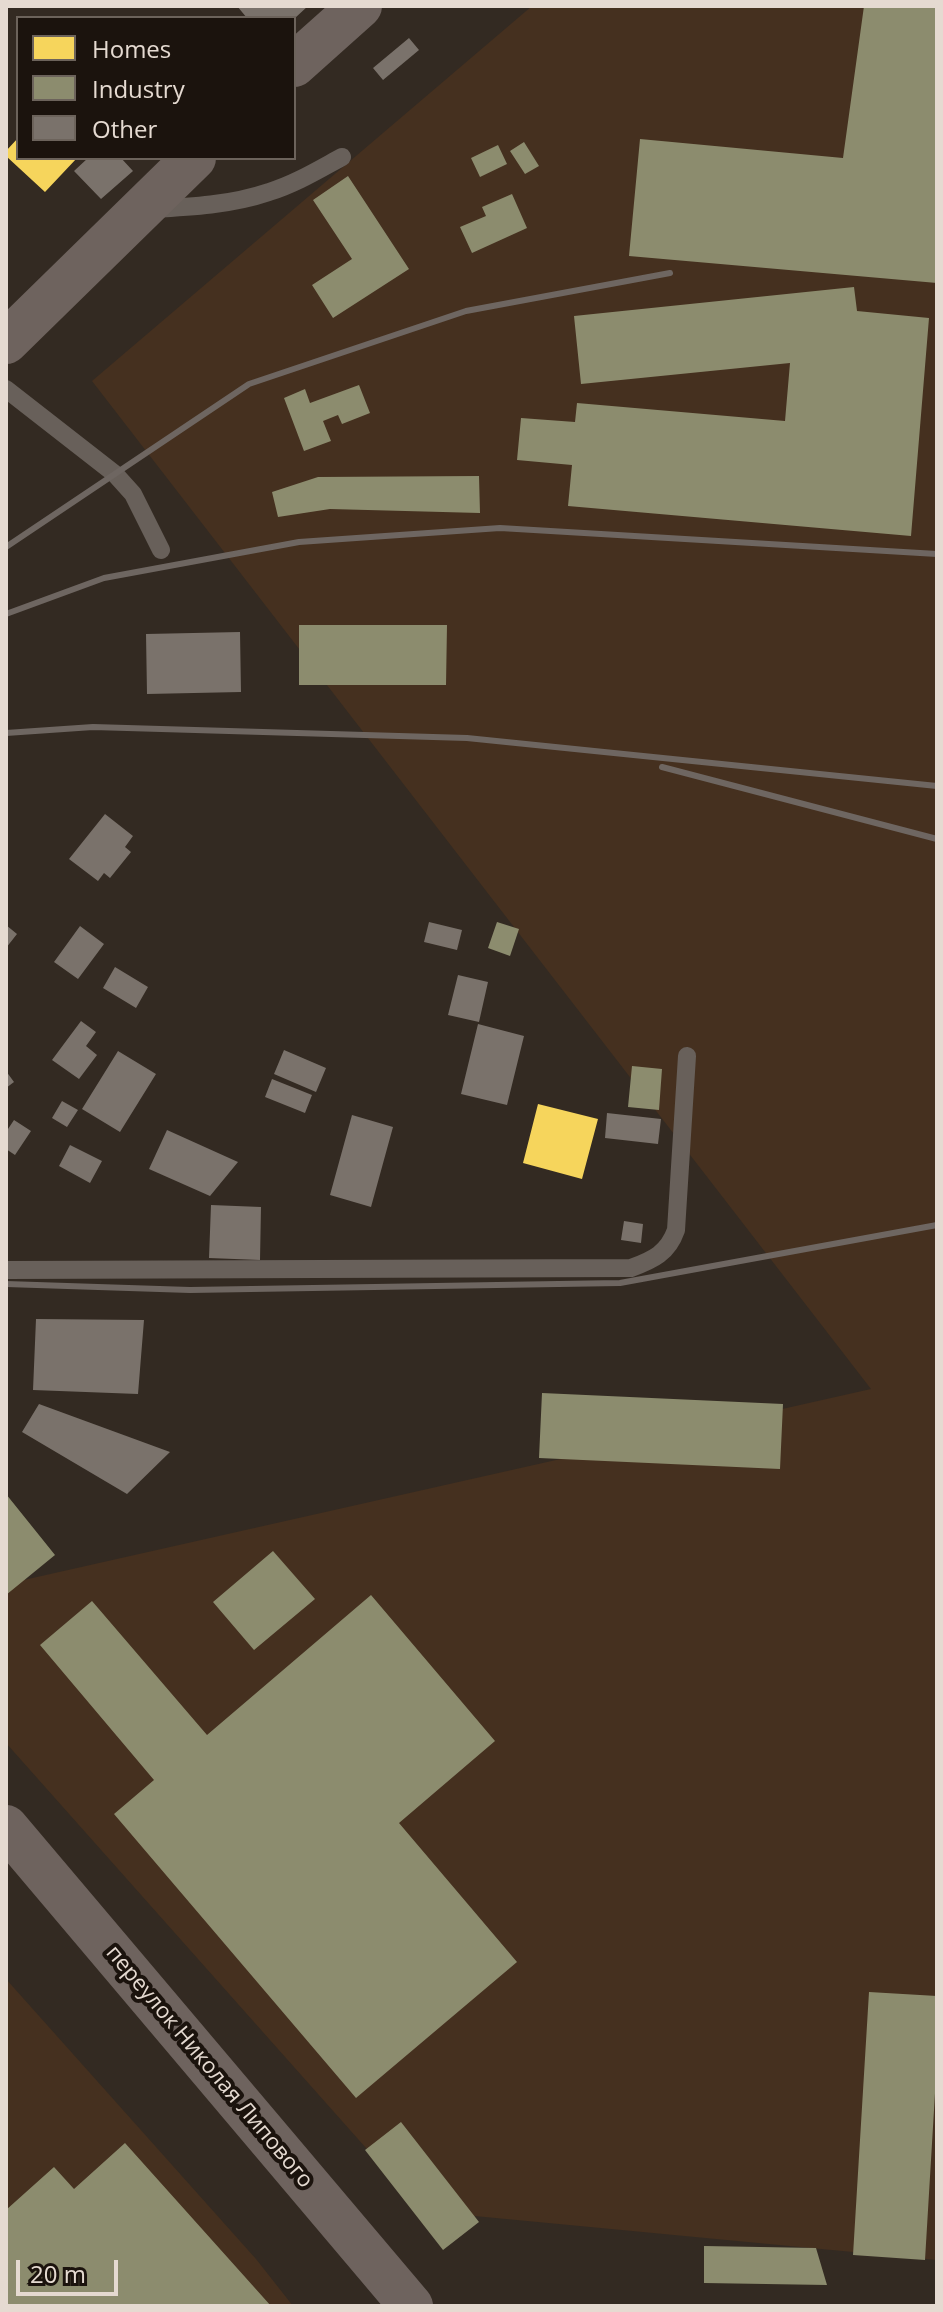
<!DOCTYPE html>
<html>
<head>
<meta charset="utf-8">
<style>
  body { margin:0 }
  #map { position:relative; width:943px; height:2312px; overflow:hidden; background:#332a22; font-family:"Open Sans",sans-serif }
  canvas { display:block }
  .frame { position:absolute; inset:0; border:8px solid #e5dad1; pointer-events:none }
  .legend { position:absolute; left:16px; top:16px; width:280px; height:144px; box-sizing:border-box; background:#1b130d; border:2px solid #6c635b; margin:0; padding:10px 14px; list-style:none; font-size:24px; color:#e5dad1 }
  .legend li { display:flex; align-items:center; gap:16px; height:40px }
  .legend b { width:40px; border:2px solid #6c635b }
  .scale { position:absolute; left:16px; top:2260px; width:102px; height:36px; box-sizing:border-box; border:4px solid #e5dad1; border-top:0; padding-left:10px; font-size:24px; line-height:28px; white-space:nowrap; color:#e5dad1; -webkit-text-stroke:6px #1b130d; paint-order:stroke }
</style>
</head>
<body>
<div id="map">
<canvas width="943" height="2312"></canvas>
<div class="frame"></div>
<ul class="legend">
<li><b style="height:22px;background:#f6d55c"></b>Homes</li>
<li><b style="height:22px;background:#8c8c6e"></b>Industry</li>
<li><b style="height:22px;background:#7a726b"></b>Other</li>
</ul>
<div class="scale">20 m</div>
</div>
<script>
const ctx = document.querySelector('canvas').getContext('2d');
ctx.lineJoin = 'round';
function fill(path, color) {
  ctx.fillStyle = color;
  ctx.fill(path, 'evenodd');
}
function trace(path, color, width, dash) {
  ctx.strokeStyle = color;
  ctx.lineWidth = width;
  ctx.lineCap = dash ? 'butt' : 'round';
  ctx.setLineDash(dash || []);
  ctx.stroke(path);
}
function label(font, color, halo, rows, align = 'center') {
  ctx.font = font + ' "Open Sans",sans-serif';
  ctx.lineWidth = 8;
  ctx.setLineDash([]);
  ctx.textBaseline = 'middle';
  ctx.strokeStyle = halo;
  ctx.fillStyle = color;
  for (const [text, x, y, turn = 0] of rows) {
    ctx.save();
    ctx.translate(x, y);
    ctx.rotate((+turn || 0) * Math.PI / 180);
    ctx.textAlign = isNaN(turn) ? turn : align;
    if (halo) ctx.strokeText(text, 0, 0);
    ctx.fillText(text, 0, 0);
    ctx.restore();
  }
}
fill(new Path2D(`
  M532 6H937V2260L422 2211 6 1743V1584L871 1389 92 381Z
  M6 1979 256 2259 293 2306H6Z`), '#45301f');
fill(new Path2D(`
  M18 138V158H77L45 192 6 156V151Z
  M538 1104 598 1119 582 1179 523 1163Z`), '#f6d55c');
fill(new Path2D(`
  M864 6H937V283L629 256 640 139 843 158Z
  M524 142 539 166 525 174 510 151Z
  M498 145 507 164 480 177 471 158Z
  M348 176 409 269 333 318 312 285 352 259 313 200Z
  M512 194 527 228 472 253 460 227 486 216 482 207Z
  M854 287 857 311 929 318 911 536 568 506 572 465 517 460 521 418 575 422 577 403 785 421 790 363 581 384 574 316Z
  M359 385 370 413 342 424 338 415 323 421 331 441 304 451 284 398 305 389 310 403Z
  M479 476 480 513 330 509 278 517 272 492 318 477Z
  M299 625H447L446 685H299Z
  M497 922 519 929 510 956 488 948Z
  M632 1066 662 1069 659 1110 628 1107Z
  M542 1393 783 1404 780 1469 539 1458Z
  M6 1494 55 1555 6 1595Z
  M273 1551 315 1599 254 1650 213 1602Z
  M371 1595 495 1741 399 1823 517 1962 356 2098 114 1814 154 1780 40 1645 92 1601 207 1735Z
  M869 1992 937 1996V2060L925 2260 853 2255Z
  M401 2122 479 2222 443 2250 365 2150Z
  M125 2143 271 2306H6V2210L54 2167 74 2189Z
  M704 2246 816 2248 827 2285 704 2283Z`), '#8c8c6e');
fill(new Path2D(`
  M237 6H308L295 18H247Z
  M409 38 419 50 383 80 373 68Z
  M88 158H121L133 171 101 199 74 171Z
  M240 632 241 692 147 694 146 634Z
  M105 814 133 836 125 847 131 852 110 878 104 873 98 881 69 859Z
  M429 922 462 930 457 950 424 942Z
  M6 925 17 934 6 948Z
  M80 926 104 944 78 979 54 962Z
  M115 967 148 987 136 1008 103 988Z
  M458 975 488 982 479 1022 448 1015Z
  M81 1021 96 1032 86 1046 97 1055 79 1079 52 1060Z
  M478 1024 524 1036 507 1105 461 1094Z
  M284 1050 326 1068 316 1092 274 1074Z
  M118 1051 156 1074 120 1132 82 1109Z
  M6 1071 14 1082 6 1088Z
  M272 1079 312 1095 305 1113 265 1097Z
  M62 1101 78 1110 67 1127 52 1118Z
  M607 1113 661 1119 658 1144 605 1138Z
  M352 1115 393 1127 371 1207 330 1195Z
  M14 1120 31 1131 15 1155 6 1149V1132Z
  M167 1130 238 1162 210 1196 149 1169Z
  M70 1145 102 1161 90 1183 59 1166Z
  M211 1205 261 1207 260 1260 209 1258Z
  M624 1221 643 1224 641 1243 621 1240Z
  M36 1319 144 1320 138 1394 33 1390Z
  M39 1404 170 1452 127 1494 22 1432Z`), '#7a726b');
trace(new Path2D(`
  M151 209C190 207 231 205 269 192 295 184 318 170 342 157
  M6 389 115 474 133 494 161 550
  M6 1270 631 1268C653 1260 668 1253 676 1230L687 1056`), '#68605a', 18);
trace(new Path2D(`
  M294 65 360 6
  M6 342 194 158
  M6 1827 411 2306`), '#6e635e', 44);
trace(new Path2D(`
  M6 547 249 384 466 311 670 273
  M6 614 104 578 299 542 500 528 937 554
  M6 733 93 727 467 738 937 786
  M662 767 937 839
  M6 1284 190 1290 620 1283 937 1225`), '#6e6661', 6);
label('22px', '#e5dad1', '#1b130d', [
  ["переулок Николая Липового",209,2067,50]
]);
</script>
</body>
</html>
